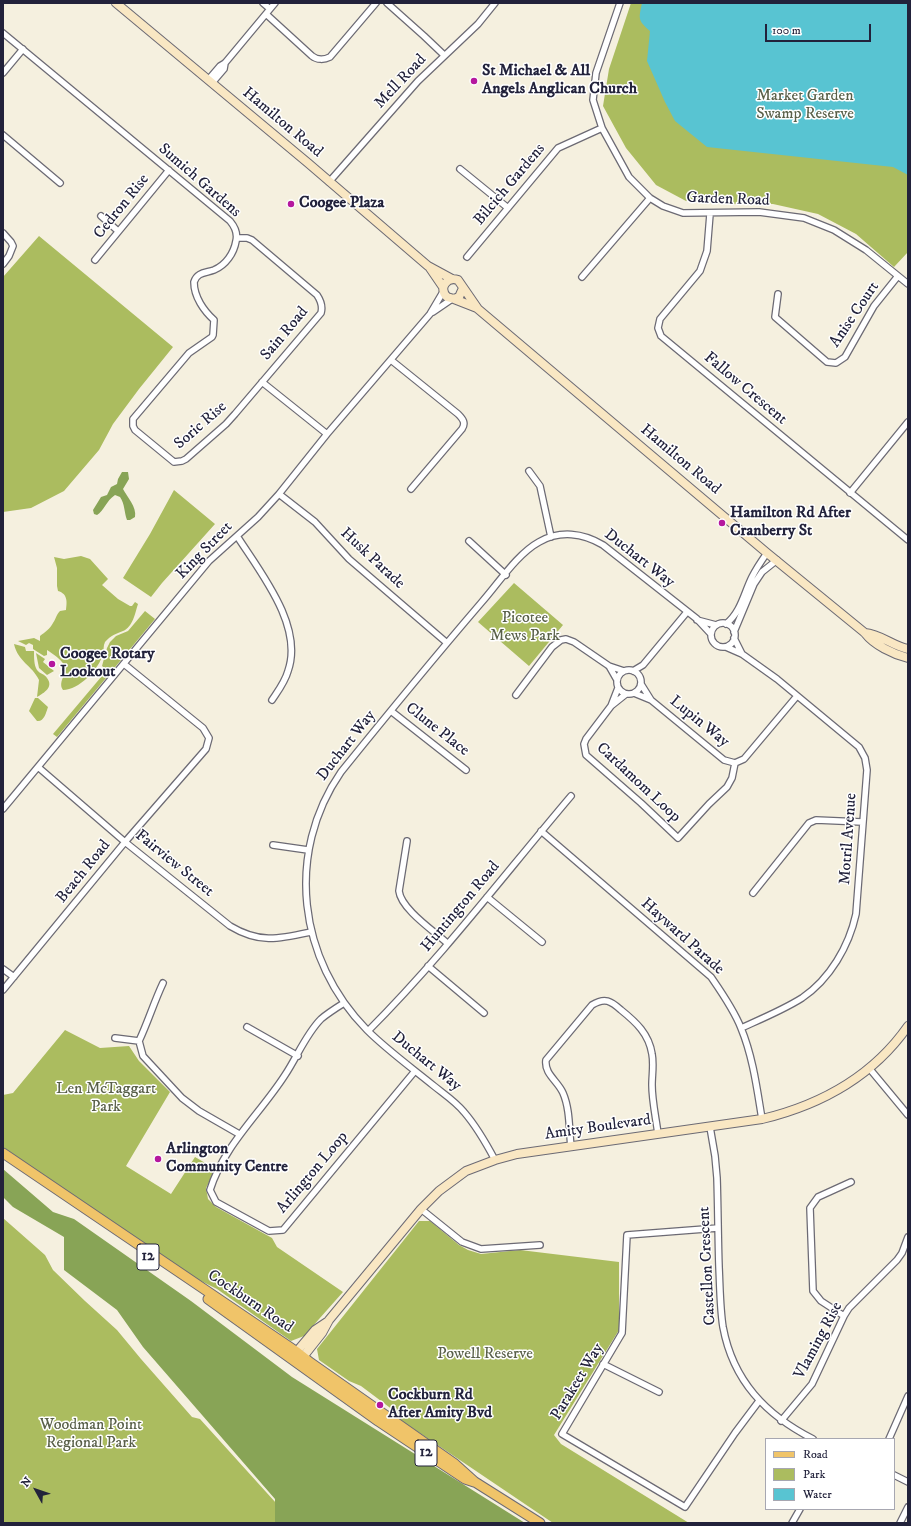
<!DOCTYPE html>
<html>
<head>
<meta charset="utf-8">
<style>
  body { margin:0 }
  #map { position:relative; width:911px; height:1526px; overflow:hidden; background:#f5f0df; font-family:"IM FELL DW Pica",serif }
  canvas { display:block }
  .frame { position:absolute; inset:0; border:4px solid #22223b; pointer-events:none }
  .legend { position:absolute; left:765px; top:1438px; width:130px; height:72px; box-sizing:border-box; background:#fff; border:1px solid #a7a7b1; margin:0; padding:5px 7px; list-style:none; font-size:12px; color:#22223b }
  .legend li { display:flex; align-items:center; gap:8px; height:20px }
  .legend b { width:20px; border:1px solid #a7a7b1 }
  .north { position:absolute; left:16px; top:1470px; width:40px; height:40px; -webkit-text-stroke:3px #fff; paint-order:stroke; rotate:310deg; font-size:11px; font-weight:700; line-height:16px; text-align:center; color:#22223b }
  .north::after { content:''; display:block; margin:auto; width:14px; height:18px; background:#22223b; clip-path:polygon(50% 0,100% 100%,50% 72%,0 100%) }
  .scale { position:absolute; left:765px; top:24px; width:106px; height:18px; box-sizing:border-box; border:2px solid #22223b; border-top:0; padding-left:5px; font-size:12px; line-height:14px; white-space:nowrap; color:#22223b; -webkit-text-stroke:3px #fff; paint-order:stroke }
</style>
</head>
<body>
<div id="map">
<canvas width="911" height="1526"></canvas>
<div class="frame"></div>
<ul class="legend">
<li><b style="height:5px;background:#f0c469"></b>Road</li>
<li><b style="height:11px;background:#abbc5f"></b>Park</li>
<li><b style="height:11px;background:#58c4d2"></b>Water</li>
</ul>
<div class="north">N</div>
<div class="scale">100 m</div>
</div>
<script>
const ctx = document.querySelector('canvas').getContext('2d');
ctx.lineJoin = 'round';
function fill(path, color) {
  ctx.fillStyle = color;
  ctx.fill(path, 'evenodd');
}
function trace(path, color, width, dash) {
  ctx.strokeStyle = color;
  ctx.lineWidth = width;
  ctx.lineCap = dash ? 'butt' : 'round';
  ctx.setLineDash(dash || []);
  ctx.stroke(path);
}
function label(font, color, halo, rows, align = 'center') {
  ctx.font = font + ' "IM FELL DW Pica",serif';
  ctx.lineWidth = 3;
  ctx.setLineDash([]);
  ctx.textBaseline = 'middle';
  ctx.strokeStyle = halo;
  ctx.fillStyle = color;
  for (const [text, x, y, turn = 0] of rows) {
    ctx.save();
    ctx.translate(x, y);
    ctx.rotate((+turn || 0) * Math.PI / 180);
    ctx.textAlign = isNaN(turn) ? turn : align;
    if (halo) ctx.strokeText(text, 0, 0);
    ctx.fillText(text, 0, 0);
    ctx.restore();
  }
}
fill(new Path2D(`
  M631 3H908V252L894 267 856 234 818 214 773 204H721L686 201 656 185 626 148 603 106 609 69Z
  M39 236 173 347 139 389 113 424 99 450 64 491 31 508 3 512V277Z
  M174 490 215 524 162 583 151 597 123 578 150 534Z
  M81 556 90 559 108 579 102 585 118 599 130 606H132L135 602 138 604C135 613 133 627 123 631 116 634 111 635 105 642 103 646 104 650 103 654 99 669 79 690 63 690 57 681 69 673 64 665 61 659 53 654 47 650V655L44 656 33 649V645L29 643 26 645 18 641 34 638 40 641V636C45 632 50 629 53 623 56 619 56 615 60 611L66 610C67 602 68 594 58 591L57 586V568L54 557 64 559Z
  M514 583 563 625 529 666 478 622Z
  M145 611 155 619 57 737 53 734 107 670 102 666 107 648 110 642 116 636 128 631Z
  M14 644 25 647 26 651H34C34 658 34 665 37 670 40 674 45 674 47 678 54 687 44 693 37 697L39 680C32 665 18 662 14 644Z
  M36 653 45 659 43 662 54 671 47 675 39 668Z
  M35 698H38L48 707C46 713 44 722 37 721L29 711Z
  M65 1030 100 1048 129 1046 139 1061 170 1092 126 1166 171 1194 195 1157 207 1164 213 1174 206 1188 208 1199 216 1207 272 1238 277 1247 343 1292 304 1336 291 1341 217 1289 183 1272 3 1147V1095L13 1093Z
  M3 1218 45 1255 53 1270 85 1301 117 1330 141 1359 192 1417 200 1419 276 1503 291 1523H3Z
  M419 1221H430L459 1245 468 1250 481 1254 520 1250 619 1262V1330L554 1435 561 1444 689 1523H553L402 1421 393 1410 361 1386 349 1381 319 1360 317 1349Z`), '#abbc5f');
fill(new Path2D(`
  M122 472H128L129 479 123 489C127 497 137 507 135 517L130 520H127C124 512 125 504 120 497L115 495C106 501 104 511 97 515L94 514 93 510 101 497 107 495 111 487 117 484 118 479Z
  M3 1169 53 1212 74 1219 191 1301 292 1377 525 1523H275V1499L143 1347 117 1310 64 1270V1237L13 1207 3 1197Z`), '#88a456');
fill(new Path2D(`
  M642 3H908V175L893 167 707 147 675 121 665 102 647 61 650 31C637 20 639 18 642 3Z`), '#58c4d2');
const street = new Path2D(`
  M263 3 270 9
  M387 3 424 36 444 55
  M620 3 596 73 593 100 602 128 629 177 650 198 663 206 683 213 759 212 804 218 834 230 866 250 908 284
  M266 14 312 56C317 60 324 60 330 57L376 3
  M3 33 230 221C235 227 238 233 236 241 234 253 226 265 214 270 206 273 197 272 194 282 194 297 204 311 214 320L213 335 212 337 189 353 133 419V426L135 430 174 462 182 461 186 459 226 424 235 414 321 313C323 306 321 301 317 295L252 240 247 238H237
  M3 73 23 49
  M208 80 220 66 225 63 275 3
  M212 83 224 69 225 63
  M3 135 60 183
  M460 169 508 208
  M329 182 418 81 478 24 495 3
  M710 214 707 251 700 271 660 319 658 328 661 336 908 540
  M101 216 118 231
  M3 233 11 242 13 246 9 256 3 264
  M467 257 558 148 602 128
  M95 260 169 170
  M582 277 650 198
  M778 294 775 317 827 362 836 363 845 357 874 306 898 276
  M433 312 452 299
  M391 360 458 414C463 419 466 423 462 429L411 489
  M262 382 327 434
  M529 471 540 486 551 537
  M850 493 908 422
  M279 494 315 522 349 559 447 643
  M237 536C260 572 304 626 288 671 285 682 278 691 272 700
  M469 541 506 575
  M697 620 716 625
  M711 635a12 12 0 1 1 24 0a12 12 0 1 1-24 0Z
  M726 624C741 612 744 593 752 577 756 569 762 560 767 553
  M734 632 754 584 762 572 777 560
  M734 638 742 654
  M726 647 742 654 777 679 859 747 865 758 867 770 856 914C849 946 830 979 802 998 783 1010 761 1019 741 1028
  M609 666 624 671
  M617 682a12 12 0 1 1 24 0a12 12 0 1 1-24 0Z
  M633 671 643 665 687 612
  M641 684 651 700
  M618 688 611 706 586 739 584 744 586 755 641 803 678 838 709 804 727 787 732 778 735 763
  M634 693 651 700 724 760 735 763 744 759 797 696
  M516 695 552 647 561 640 566 639 574 642 609 666 617 680
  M611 706 626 694
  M391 711 466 770
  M38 767 125 842 230 926C260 944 279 939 311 932
  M3 809 209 561 258 517 279 494 327 434 430 314 443 292
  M541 831 711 977C722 993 734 1010 741 1028 753 1057 757 1089 762 1119
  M407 841 399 891C401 909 434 931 447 943
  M273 845 308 850
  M753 893 809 823 816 820 862 822
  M487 897 542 942
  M428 966 484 1013
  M3 969 14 977
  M163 983C154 1002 148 1022 139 1041L143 1056 182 1098 199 1111 239 1134
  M3 990 125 842 206 749 209 738 203 728 124 664
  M344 1003C336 1008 328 1013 321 1019 306 1034 297 1057 285 1075 260 1114 224 1145 210 1190L216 1202 269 1231 283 1230 415 1071
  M247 1027 298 1056
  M368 1031C441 958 504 875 571 796
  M115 1038 139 1041
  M869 1068 908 1115
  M710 1127 715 1156 717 1178C718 1208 718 1237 719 1267 720 1287 720 1308 723 1327 733 1381 766 1415 813 1439
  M571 1147C569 1129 570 1109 563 1093 558 1081 544 1074 546 1060L592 1005C605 997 611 1001 621 1010 636 1022 649 1034 652 1054 654 1064 652 1075 652 1085 652 1101 656 1118 658 1134
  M495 1160C486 1143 477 1127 464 1112 456 1102 444 1094 434 1086 412 1068 387 1050 367 1030 298 960 285 853 341 772 387 715 433 659 481 603 498 584 517 554 539 542 560 530 583 533 603 545L697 619 711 634
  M421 1209 462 1242 481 1249 540 1245
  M718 1228 627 1235 622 1333 562 1434 685 1507 735 1433 759 1401
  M844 1316 821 1301 813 1291 810 1208 818 1197 851 1182
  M603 1364 659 1392
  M781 1421 812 1384 844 1316 849 1308 897 1260 902 1253 908 1237
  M889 1439 908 1396
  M894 1475 908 1482
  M792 1523 800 1509
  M900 1523 908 1507`);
const secondary = new Path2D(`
  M116 3 308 163 428 266 452 279
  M430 268 443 287
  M463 288 459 297 454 299 447 297C438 288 447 276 458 280L478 309 767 553 865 633C874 645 893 654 908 658
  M454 299 477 308
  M865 633C880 634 893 646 908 649
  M293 1356 315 1330 327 1322
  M299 1362 322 1333 329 1320 421 1209 439 1191 466 1171 495 1160 517 1154 762 1119C820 1105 873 1076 908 1026`);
const primary = new Path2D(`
  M3 1153 297 1352 311 1363 455 1464 475 1482 540 1523
  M208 1299 378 1421 465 1479 474 1482`);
trace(street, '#6c6a74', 8);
trace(secondary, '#6c6a74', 10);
trace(primary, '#6c6a74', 11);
trace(street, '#fff', 5.5);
trace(secondary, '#f9e7c3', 8);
trace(primary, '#f0c469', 9);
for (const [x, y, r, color] of [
  [474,81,4,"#b5179e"],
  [291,204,4,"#b5179e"],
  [722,523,4,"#b5179e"],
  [52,664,4,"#b5179e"],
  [158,1159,4,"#b5179e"],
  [380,1405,4,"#b5179e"]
]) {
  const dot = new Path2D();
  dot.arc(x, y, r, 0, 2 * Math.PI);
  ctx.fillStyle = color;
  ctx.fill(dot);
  trace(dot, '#fff', 1.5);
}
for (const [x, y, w] of [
  [148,1257,22],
  [426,1453,22]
]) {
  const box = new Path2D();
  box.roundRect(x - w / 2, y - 13, w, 26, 3);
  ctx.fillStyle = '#fff';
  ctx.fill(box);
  trace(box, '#22223b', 1);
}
label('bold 15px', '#22223b', null, [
  ["12",148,1257],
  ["12",426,1453]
]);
label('bold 16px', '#22223b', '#fff', [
  ["St Michael & All",482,72],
  ["Angels Anglican Church",482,90],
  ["Coogee Plaza",299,204],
  ["Hamilton Rd After",730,514],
  ["Cranberry St",730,532],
  ["Coogee Rotary",60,655],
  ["Lookout",60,673],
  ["Arlington",166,1150],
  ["Community Centre",166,1168],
  ["Cockburn Rd",388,1396],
  ["After Amity Bvd",388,1414]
], 'left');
label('16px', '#22223b', '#fff', [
  ["Mell Road",401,82,-47],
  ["Hamilton Road",282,123,40],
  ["Sumich Gardens",199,181,41],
  ["Bilcich Gardens",510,185,-50],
  ["Garden Road",728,200,2],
  ["Cedron Rise",122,207,-51],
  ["Anise Court",855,315,-56],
  ["Sain Road",285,334,-50],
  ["Fallow Crescent",745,389,40],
  ["Soric Rise",201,426,-41],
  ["Hamilton Road",680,460,40],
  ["King Street",205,551,-46],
  ["Husk Parade",372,559,43],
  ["Duchart Way",639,559,38],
  ["Lupin Way",699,722,39],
  ["Clune Place",437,730,38],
  ["Duchart Way",347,746,-52],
  ["Cardamom Loop",638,783,43],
  ["Motril Avenue",849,839,-86],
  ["Fairview Street",174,864,39],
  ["Beach Road",84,872,-51],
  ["Huntington Road",461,907,-50],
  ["Hayward Parade",682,937,42],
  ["Duchart Way",426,1062,39],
  ["Amity Boulevard",598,1128,-8],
  ["Arlington Loop",313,1173,-50],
  ["Castellon Crescent",708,1266,-93],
  ["Cockburn Road",250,1302,34],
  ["Vlaming Rise",819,1341,-62],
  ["Parakeet Way",578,1382,-59]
]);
label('16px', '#596049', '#fff', [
  ["Market Garden",805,97],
  ["Swamp Reserve",805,115],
  ["Picotee",525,619],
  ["Mews Park",525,637],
  ["Len McTaggart",106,1090],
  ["Park",106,1108],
  ["Powell Reserve",485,1355],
  ["Woodman Point",91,1426],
  ["Regional Park",91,1444]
]);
</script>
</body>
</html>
